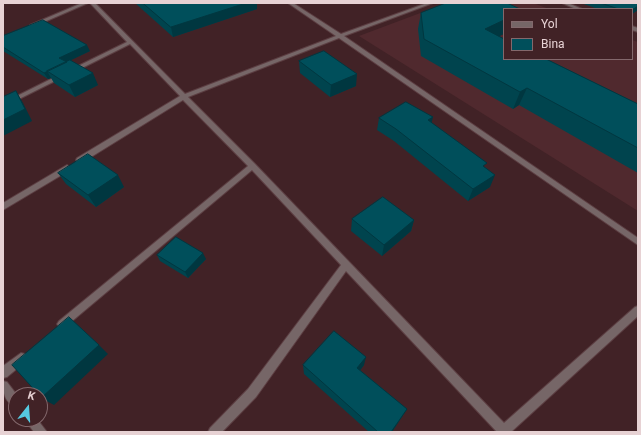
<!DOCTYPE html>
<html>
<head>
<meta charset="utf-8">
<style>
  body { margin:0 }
  #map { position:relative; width:641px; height:435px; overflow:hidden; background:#412226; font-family:Roboto,sans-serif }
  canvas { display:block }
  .frame { position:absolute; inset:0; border:4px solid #e7d2d4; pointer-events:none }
  .legend { position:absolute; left:503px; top:8px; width:130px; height:52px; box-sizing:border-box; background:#412226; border:1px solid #83686c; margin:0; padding:5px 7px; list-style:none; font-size:12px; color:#e7d2d4 }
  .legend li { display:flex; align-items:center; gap:8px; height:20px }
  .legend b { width:20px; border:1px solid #83686c }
  .north { position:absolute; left:8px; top:387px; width:40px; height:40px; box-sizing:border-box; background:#412226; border:1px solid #83686c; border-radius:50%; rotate:17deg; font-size:11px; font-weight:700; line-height:16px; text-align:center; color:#e7d2d4 }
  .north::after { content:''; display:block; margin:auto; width:14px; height:18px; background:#56c9e0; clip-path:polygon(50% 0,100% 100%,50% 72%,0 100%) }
</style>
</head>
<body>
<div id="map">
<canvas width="641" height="435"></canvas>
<div class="frame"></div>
<ul class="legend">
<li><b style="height:5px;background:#766667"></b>Yol</li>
<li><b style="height:11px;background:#004f5b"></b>Bina</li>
</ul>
<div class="north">K</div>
</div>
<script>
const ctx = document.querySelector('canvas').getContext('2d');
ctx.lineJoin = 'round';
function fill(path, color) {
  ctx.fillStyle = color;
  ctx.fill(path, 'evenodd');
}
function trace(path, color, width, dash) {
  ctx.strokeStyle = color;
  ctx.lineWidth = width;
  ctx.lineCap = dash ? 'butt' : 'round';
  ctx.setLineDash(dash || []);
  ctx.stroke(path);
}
fill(new Path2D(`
  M447 3H533L549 9H504V59H632V40L638 42V211L359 36Z`), '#50292e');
const minor = new Path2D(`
  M82 3H88L35 26 30 25Z
  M90 3H95L185 94 336 36 288 3H293L341 34 427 3H433L344 36 638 238V245L339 38 188 97 255 164 504 423 635 307 638 306V316L511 432H497L346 271 256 397 222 432H208L210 428 248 389 341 265 252 170 65 327 62 329 59 327 57 324 59 321 248 166 183 100 83 162H77L76 160 77 158 180 96 130 44 74 72H70V70L127 42Z
  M562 3H568L582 9H576Z
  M632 26 638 28V32L632 30Z
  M61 74 63 75V77L3 107V103Z
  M67 165 71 168 70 170 3 210V203Z
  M21 353 25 354 26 358 25 362 7 377 3 378V366Z
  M3 381 7 382 17 395H16V407C4 402 3 392 3 381Z
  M24 419H37L47 432H34Z`);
trace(minor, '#5c3e42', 2);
fill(minor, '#766667');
fill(new Path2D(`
  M135 3H257V9L173 37Z
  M581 3H638V10L632 14V9H598Z
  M421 13 499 36 638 104V173L519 105 513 109 421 56 418 29Z
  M3 36 90 51 71 60 98 85 75 97 54 83 51 78 48 79 3 51Z
  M299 61 356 86 330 97 300 73Z
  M379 118 431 123 485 168 490 187 468 201 394 141 377 130Z
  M58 173 124 187 96 207 66 184Z
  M352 219 414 220 411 231 382 256 351 231Z
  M157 255 206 259 188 278 160 261Z
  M303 365H364L360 370 407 409 392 432H369L304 374Z`), '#00444e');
fill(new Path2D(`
  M246 3H257V9L173 37 171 27Z
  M638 6V10L632 14V10Z
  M504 20V34L479 46 485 29Z
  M87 45 90 51 67 62 59 58Z
  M47 71 51 78 48 79 44 73Z
  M93 73 98 85 75 97 69 85Z
  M357 74 356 86 330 97 331 85Z
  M527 88 519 105 513 109 520 92Z
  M16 91 23 103 32 121 3 136V120Z
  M433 117 430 129 428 120Z
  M118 175 124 187 96 207 88 195Z
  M495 175 490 187 468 201 473 189Z
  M414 220 411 231 382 256 384 245Z
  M203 253 206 259 188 278 185 272Z
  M99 345 108 354 54 405 41 398Z
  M366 357 364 365 356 376 357 368Z
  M407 409 392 432H391Z`), '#003740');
const building = new Path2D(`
  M143 3H246L171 27Z
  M446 3H507L520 9H504V20L485 29 504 39V59H546L638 104V148L527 88 520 92 424 39 421 13Z
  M601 3H638V6L632 10V9H619Z
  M43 20 87 45 59 58 67 62 44 73 3 47V36Z
  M324 51 357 74 331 85 299 61Z
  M70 60 93 73 69 85 47 71Z
  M16 91 25 109 3 120V97Z
  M406 102 433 117 428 120 487 163 483 166 495 175 473 189 396 129 379 118Z
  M88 154 118 175 88 195 58 173Z
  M383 197 414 220 384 245 352 219Z
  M176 237 203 253 185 272 157 255Z
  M69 317 99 345 41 398 40 396V395H39L12 365Z
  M334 331 366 357 357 368 407 409 391 432H378L303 365Z`);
fill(building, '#004f5b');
trace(building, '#003740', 1);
</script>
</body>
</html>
